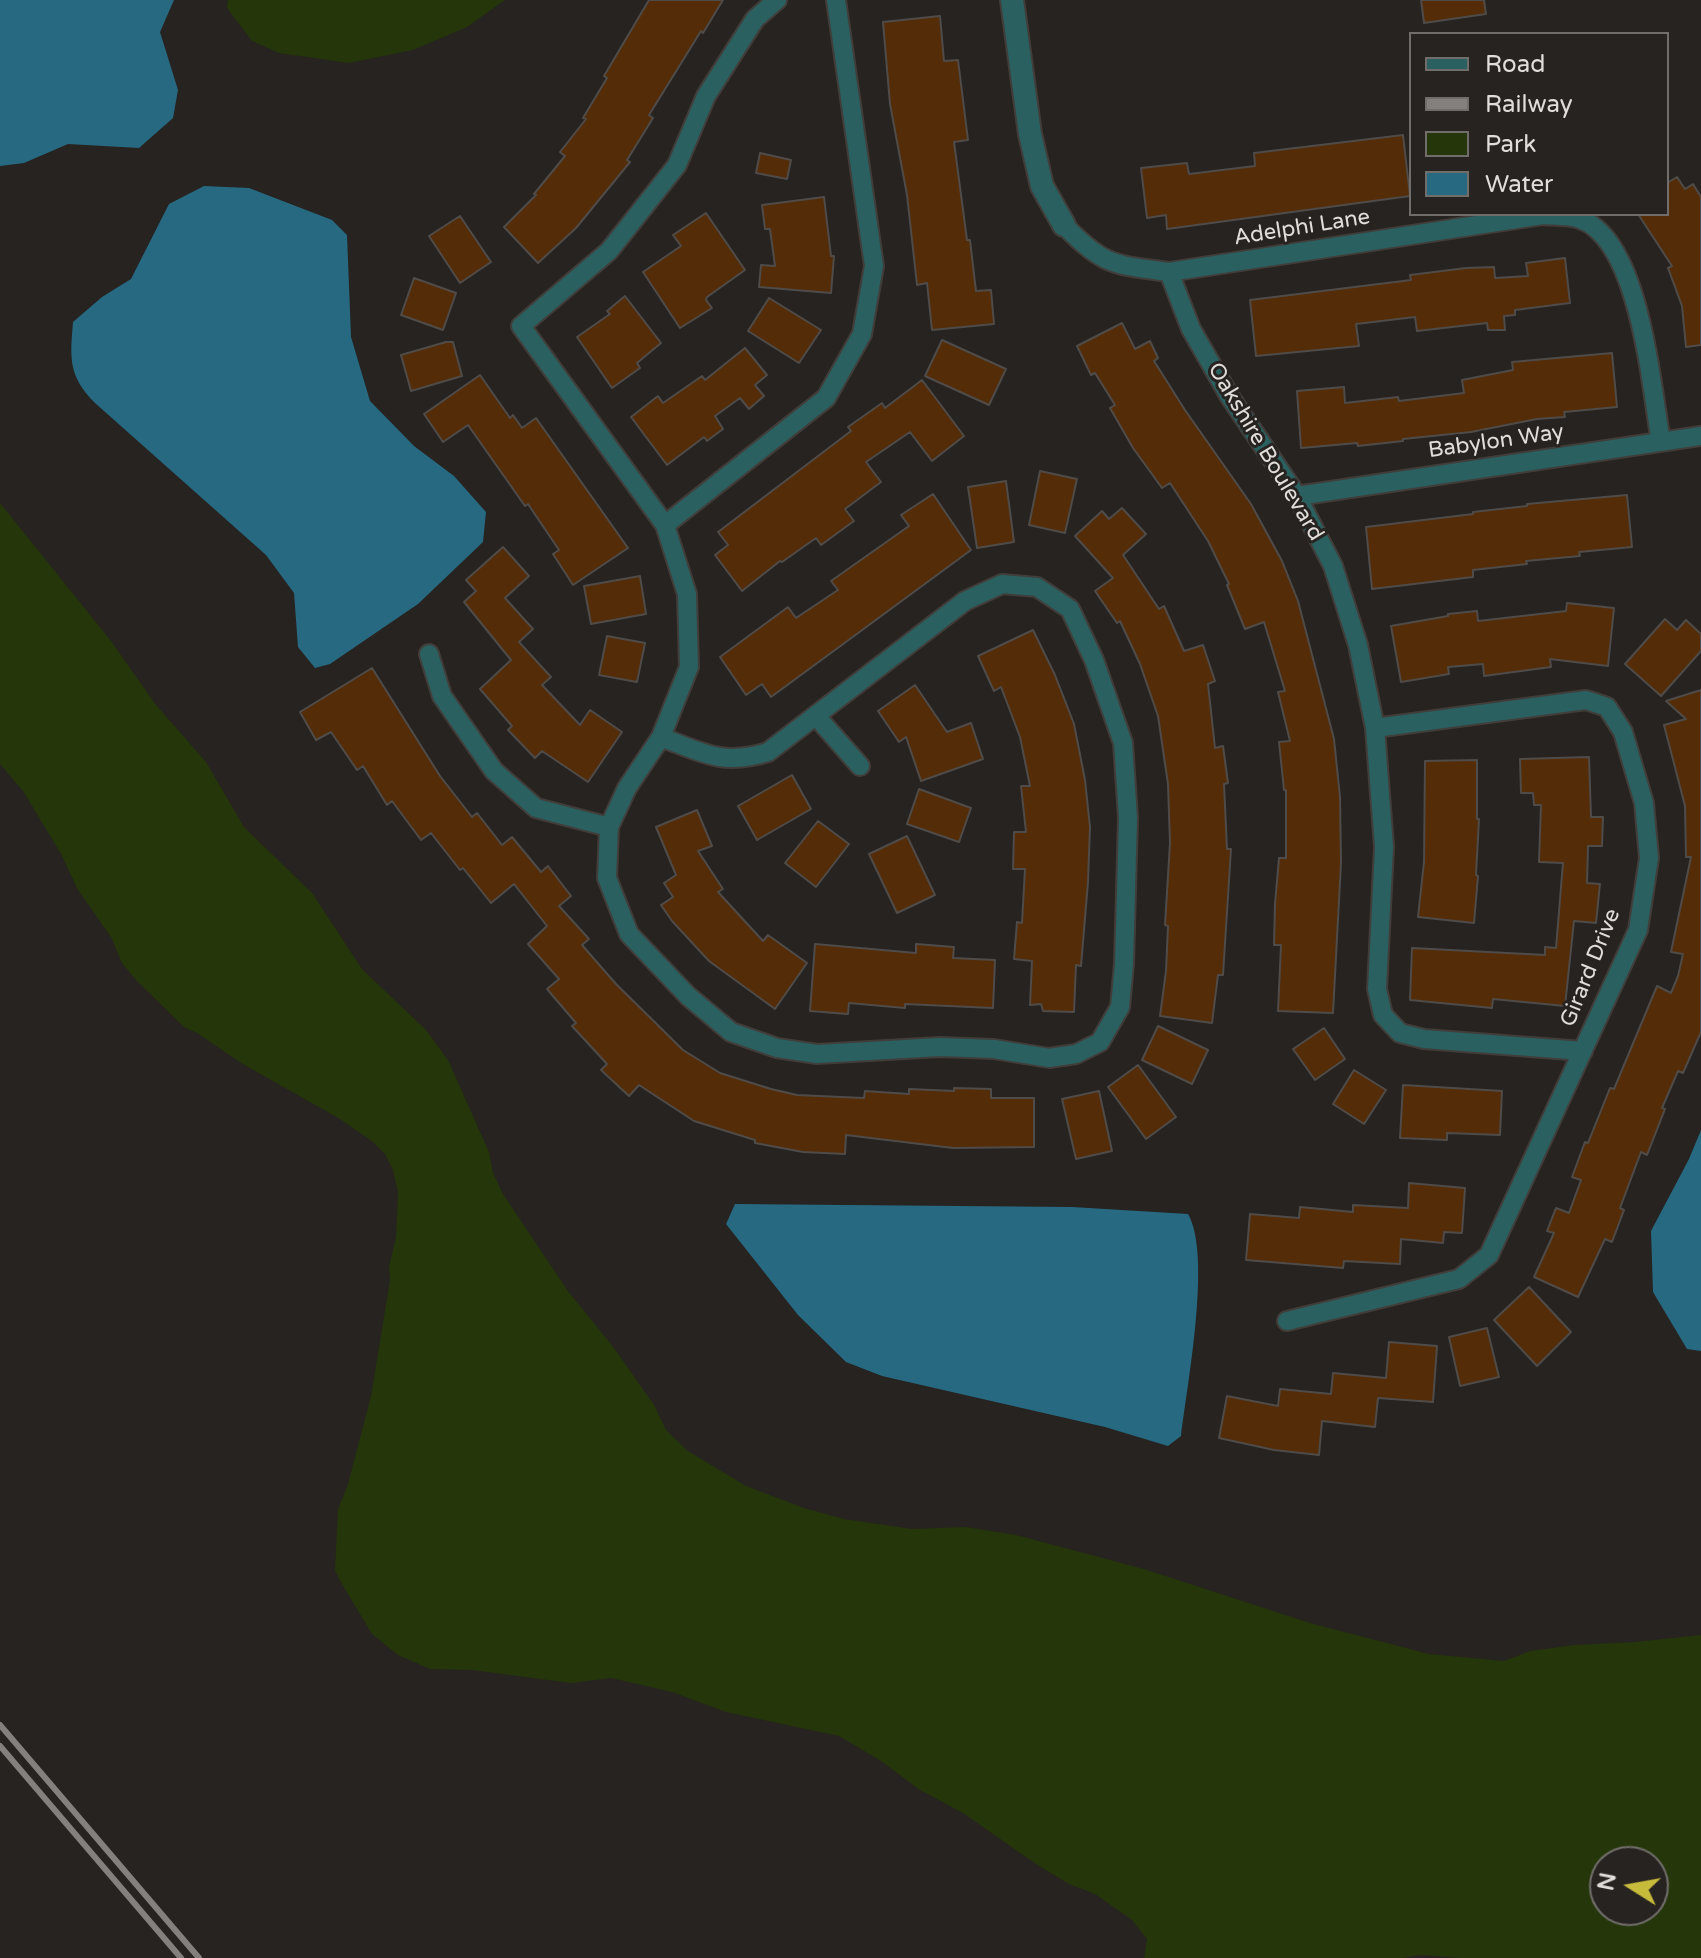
<!DOCTYPE html>
<html>
<head>
<meta charset="utf-8">
<style>
  body { margin:0 }
  #map { position:relative; width:1701px; height:1958px; overflow:hidden; background:#272320; font-family:"Varela Round",sans-serif }
  canvas { display:block }
  .legend { position:absolute; left:1409px; top:32px; width:260px; height:184px; box-sizing:border-box; background:#272320; border:2px solid #716d6b; margin:0; padding:10px 14px; list-style:none; font-size:24px; color:#e0dddb }
  .legend li { display:flex; align-items:center; gap:16px; height:40px }
  .legend b { width:40px; border:2px solid #716d6b }
  .north { position:absolute; left:1589px; top:1846px; width:80px; height:80px; box-sizing:border-box; background:#272320; border:2px solid #716d6b; border-radius:50%; rotate:281deg; font-size:22px; font-weight:700; line-height:32px; text-align:center; color:#e0dddb }
  .north::after { content:''; display:block; margin:auto; width:28px; height:36px; background:#c7bb3c; clip-path:polygon(50% 0,100% 100%,50% 72%,0 100%) }
</style>
</head>
<body>
<div id="map">
<canvas width="1701" height="1958"></canvas>
<ul class="legend">
<li><b style="height:10px;background:#2a605f"></b>Road</li>
<li><b style="height:10px;background:#84807e"></b>Railway</li>
<li><b style="height:22px;background:#24360a"></b>Park</li>
<li><b style="height:22px;background:#276981"></b>Water</li>
</ul>
<div class="north">N</div>
</div>
<script>
const ctx = document.querySelector('canvas').getContext('2d');
ctx.lineJoin = 'round';
function fill(path, color) {
  ctx.fillStyle = color;
  ctx.fill(path, 'evenodd');
}
function trace(path, color, width, dash) {
  ctx.strokeStyle = color;
  ctx.lineWidth = width;
  ctx.lineCap = dash ? 'butt' : 'round';
  ctx.setLineDash(dash || []);
  ctx.stroke(path);
}
function label(font, color, halo, rows, align = 'center') {
  ctx.font = font + ' "Varela Round",sans-serif';
  ctx.lineWidth = 6;
  ctx.setLineDash([]);
  ctx.textBaseline = 'middle';
  ctx.strokeStyle = halo;
  ctx.fillStyle = color;
  for (const [text, x, y, turn = 0] of rows) {
    ctx.save();
    ctx.translate(x, y);
    ctx.rotate((+turn || 0) * Math.PI / 180);
    ctx.textAlign = isNaN(turn) ? turn : align;
    if (halo) ctx.strokeText(text, 0, 0);
    ctx.fillText(text, 0, 0);
    ctx.restore();
  }
}
fill(new Path2D(`
  M228 0H505L467 27 413 50 349 63 279 53 252 41 227 8Z
  M0 503 111 641 156 705 206 762 244 827 312 893 362 969 426 1030 448 1060 489 1152 493 1173 503 1194 568 1291 614 1348 654 1405 666 1430 688 1451 746 1486 804 1508 844 1519 912 1529 966 1527 1016 1535 1144 1569 1310 1623 1429 1654 1504 1661 1530 1651 1574 1645 1635 1642 1701 1635V1958H1461L1420 1955 1403 1958H1144L1147 1939 1132 1920 1095 1894 1069 1884 1036 1864 963 1813 920 1790 881 1761 839 1736 726 1712 672 1692 611 1678 571 1683 472 1670 430 1669 398 1655 372 1634 339 1579 335 1570 338 1509 348 1484 371 1396 390 1280 389 1267 396 1237 398 1192 393 1170 385 1154 373 1142 340 1119 241 1063 197 1033 184 1027 136 980 122 963 111 937 78 890 61 854 23 791 0 764ZM1605 1862H1653V1910H1605Z`), '#24360a');
fill(new Path2D(`
  M0 0H174L160 32 178 90 173 118 139 148 68 144 24 163 0 166Z
  M204 186 249 188 332 220 347 235 351 337 370 401 414 446 454 476 486 512 483 542 418 604 330 664 315 668 298 647 294 593 266 555 95 403C68 376 70 358 73 322L102 297 131 279 169 204Z
  M1701 1130V1351L1687 1349 1653 1292 1651 1231 1689 1159Z
  M735 1204 1072 1207 1188 1214C1212 1255 1187 1386 1181 1436L1168 1446 1105 1427 882 1376 846 1362 798 1315 726 1224Z`), '#276981');
const building = new Path2D(`
  M649 0H723L703 33 701 31 649 115 653 118 627 160 630 162 576 228 538 263 504 227 536 195 534 194 565 156 560 152 586 119 583 118 607 78 604 76Z
  M1421 0H1484L1486 14 1424 23Z
  M940 16 944 61 958 60 968 140 954 142 967 240H970L976 291 991 290 994 324 932 330 927 283 917 285 907 195 890 104 883 22Z
  M1403 135 1410 196 1167 229 1166 215 1147 218 1141 168 1187 163 1189 174 1255 166 1254 153Z
  M760 153 791 160 787 179 756 173Z
  M1677 177 1685 189 1693 184 1701 197V345L1686 347 1682 306 1668 268 1672 266 1638 214H1667V183Z
  M824 197 831 256H834L831 293 759 287 761 265 775 266 770 229H765L762 205Z
  M706 213 745 270 707 297 706 300 712 308 680 328 643 272 681 246 673 235Z
  M460 216 491 262 460 283 429 236Z
  M1565 258 1570 303 1515 310V315L1504 316 1505 330H1488L1487 323 1417 331 1415 317 1356 324 1359 346 1256 356 1250 300 1411 280 1410 275 1466 268 1494 267 1495 278 1528 276 1526 263Z
  M414 278 456 293 443 330 401 315Z
  M625 296 661 343 637 363 640 368 612 388 577 337 610 314 607 311Z
  M769 298 821 330 799 363 748 331Z
  M1122 323 1135 349 1150 341 1158 358 1154 361 1185 410 1251 504 1282 561 1298 601 1334 739 1340 797 1341 863 1333 1013 1278 1011 1281 945H1274L1275 904 1279 858H1286V790H1284L1279 742 1290 741 1278 692 1285 691 1264 622 1245 629 1227 585 1229 584 1208 541 1170 483 1162 488 1133 448 1110 408 1115 405 1095 373 1091 375 1077 346Z
  M942 340 1006 369 989 405 925 376Z
  M446 342H453L462 376 411 391 401 355Z
  M745 348 767 375 755 385 764 396 749 409 740 398 715 416 723 429 707 441 704 437 667 465 631 417 658 396 663 403 702 376 705 380Z
  M1612 353 1617 407 1564 412 1565 417 1537 419 1471 432 1403 439V441L1358 446 1357 443 1301 448 1297 391 1344 387 1345 403 1398 397 1399 401 1464 393 1462 380 1513 370 1512 362Z
  M480 375 510 418 513 415 522 428 536 418 628 548 573 585 553 554 559 550 528 504 525 506 468 425 443 442 424 414Z
  M922 380 964 436 932 461 910 432 866 462 881 482 845 509 854 521 821 545 816 538 782 562 780 561 742 591 715 555 728 545 718 532 851 431 848 427 882 403 885 408Z
  M1040 471 1077 479 1065 533 1029 525Z
  M1006 481 1014 542 977 548 968 487Z
  M933 494 971 550 771 697 762 684 746 695 720 657 788 607 796 618 838 590 831 581 909 526 901 515Z
  M1627 495 1632 547 1579 552 1580 556 1526 561 1527 564 1473 570V577L1372 589 1366 527 1473 514V512L1527 506V504Z
  M1122 508 1146 534 1123 555 1159 609 1164 606 1184 651 1203 645 1215 681 1208 684 1215 748 1223 746 1228 783 1224 784 1227 849H1231L1223 975H1218L1212 1023 1160 1016 1166 971 1168 926 1165 925 1170 843 1168 784 1158 716 1140 664 1120 621 1117 623 1095 591 1113 578 1075 536 1102 511 1109 519Z
  M503 547 529 576 505 598 533 629 519 642 551 677 542 685 580 725 590 710 622 732 588 782 542 751 535 758 508 730 512 726 480 689 511 660 464 602 476 591 466 580Z
  M640 576 646 614 591 624 584 586Z
  M1567 603 1614 608 1608 666 1550 659 1551 667 1484 676 1483 664 1448 667 1449 674 1401 682 1391 626 1448 616V614L1477 611 1478 621 1566 611Z
  M1665 619 1677 630 1686 620 1701 634V651L1661 696 1625 664Z
  M1033 630 1055 675 1074 724 1085 780 1090 827 1088 882 1081 966 1076 965 1074 1012 1043 1011 1041 1004 1030 1005 1032 961 1014 959 1017 922 1022 923 1025 869H1013L1014 832H1026L1021 786H1030L1020 737 1001 687 994 691 978 656Z
  M607 636 645 643 637 682 599 675Z
  M372 668 440 776 472 817 477 813 502 845 512 837 541 872 548 866 571 896 559 906 589 939 582 945 616 984 683 1050 720 1073 771 1089 797 1095 864 1098 865 1091 909 1094V1089L954 1091V1088L991 1089V1098H1034V1147L953 1148 846 1135 845 1154 803 1152 755 1143V1140L694 1121 639 1085 629 1096 601 1070 607 1064 572 1026 576 1023 547 989 559 979 528 944 547 926 514 884 491 903 463 868 460 870 431 833 421 840 392 801 387 805 363 766 357 770 331 732 316 740 300 712Z
  M915 685 947 732 971 723 983 759 921 781 906 737 899 742 878 711Z
  M1701 690V1032L1683 1073 1678 1071 1662 1108 1665 1109 1647 1155 1641 1152 1620 1208 1624 1210 1612 1242 1605 1239 1578 1297 1534 1277 1554 1233 1547 1231 1556 1208 1569 1213 1581 1180 1572 1177 1585 1142 1588 1143 1610 1088 1614 1089 1657 986 1671 993 1678 976 1683 954 1671 952 1691 857H1686L1685 806 1664 725 1686 719 1666 701Z
  M1589 757 1591 817H1603L1602 846H1588L1587 883 1600 884 1596 923 1574 921 1565 1006 1493 999 1492 1008 1410 1000 1412 948 1545 955V947L1556 948 1563 863 1539 862 1541 805H1534L1533 793H1521L1520 759Z
  M1477 760V819H1479L1476 875 1478 876 1474 923 1418 917 1424 862 1425 761Z
  M792 775 811 809 757 840 738 806Z
  M919 789 971 808 959 842 907 824Z
  M697 810 712 846 698 851 723 889 718 892 763 941 768 935 807 963 775 1009 709 961 672 921 661 905 673 897 664 883 676 875 656 827Z
  M818 821 849 844 816 887 785 863Z
  M907 836 935 895 897 913 869 854Z
  M815 944 916 953V944L954 947 953 958 995 960 993 1008 905 1004V1008L849 1003 848 1014 810 1011Z
  M1158 1026 1208 1050 1192 1084 1142 1060Z
  M1324 1028 1345 1059 1315 1080 1293 1049Z
  M1138 1065 1176 1117 1146 1139 1108 1087Z
  M1354 1070 1386 1090 1364 1124 1333 1104Z
  M1403 1085 1502 1091 1500 1135 1447 1133V1140L1400 1138Z
  M1099 1091 1112 1151 1076 1159 1062 1099Z
  M1409 1183 1465 1188 1462 1233 1444 1232 1443 1243 1401 1239 1400 1264 1344 1261 1343 1268 1246 1260 1250 1214 1299 1218 1300 1207 1353 1212V1205L1408 1208Z
  M1529 1287 1571 1332 1537 1366 1494 1320Z
  M1487 1328 1499 1377 1460 1386 1449 1337Z
  M1389 1342 1437 1346 1433 1402 1378 1398 1375 1427 1322 1421 1319 1455 1274 1450 1219 1438 1227 1396 1278 1406 1280 1389 1331 1394 1333 1373 1386 1378Z`);
fill(building, '#542c08');
trace(building, '#4f4b48', 2);
const minor = new Path2D(`
  M1064 225C1103 266 1115 265 1169 272L1543 215C1554 216 1569 215 1580 219 1640 240 1651 386 1661 442
  M1169 272 1191 329 1230 397 1297 496 1333 566 1358 645 1375 728 1384 847 1377 989 1383 1015 1400 1033 1424 1039 1583 1051
  M1297 496 1701 436
  M665 525 826 398 862 334 874 266 836 0
  M429 654 442 696 494 771 536 808 609 827
  M816 716 860 766
  M661 737C702 753 724 766 768 752L965 601 1002 584 1037 587 1070 609 1094 660 1123 743 1128 818 1124 964 1120 1007 1100 1042 1076 1054 1049 1058 994 1049 940 1047 817 1054 777 1048 731 1032 688 996 629 934 607 878 609 827 627 788 661 737 689 667 687 594 665 525 521 326 609 251 677 165 706 96 755 19 777 0
  M1287 1321 1459 1279 1489 1255 1638 930 1649 858 1644 803 1623 732 1607 707 1586 700 1375 728`);
const tertiary = new Path2D(`
  M1012 0 1030 134 1042 186 1064 225`);
trace(minor, '#413d3a', 22);
trace(tertiary, '#413d3a', 26);
trace(minor, '#2a605f', 18);
trace(tertiary, '#2a605f', 22);
trace(new Path2D(`
  M0 1725 199 1958
  M0 1746 181 1958`), '#84807e', 6);
label('22px', '#e0dddb', '#272320', [
  ["Adelphi Lane",1302,228,-9],
  ["Babylon Way",1496,442,-8],
  ["Oakshire Boulevard",1265,452,59],
  ["Girard Drive",1591,968,-68]
]);
</script>
</body>
</html>
